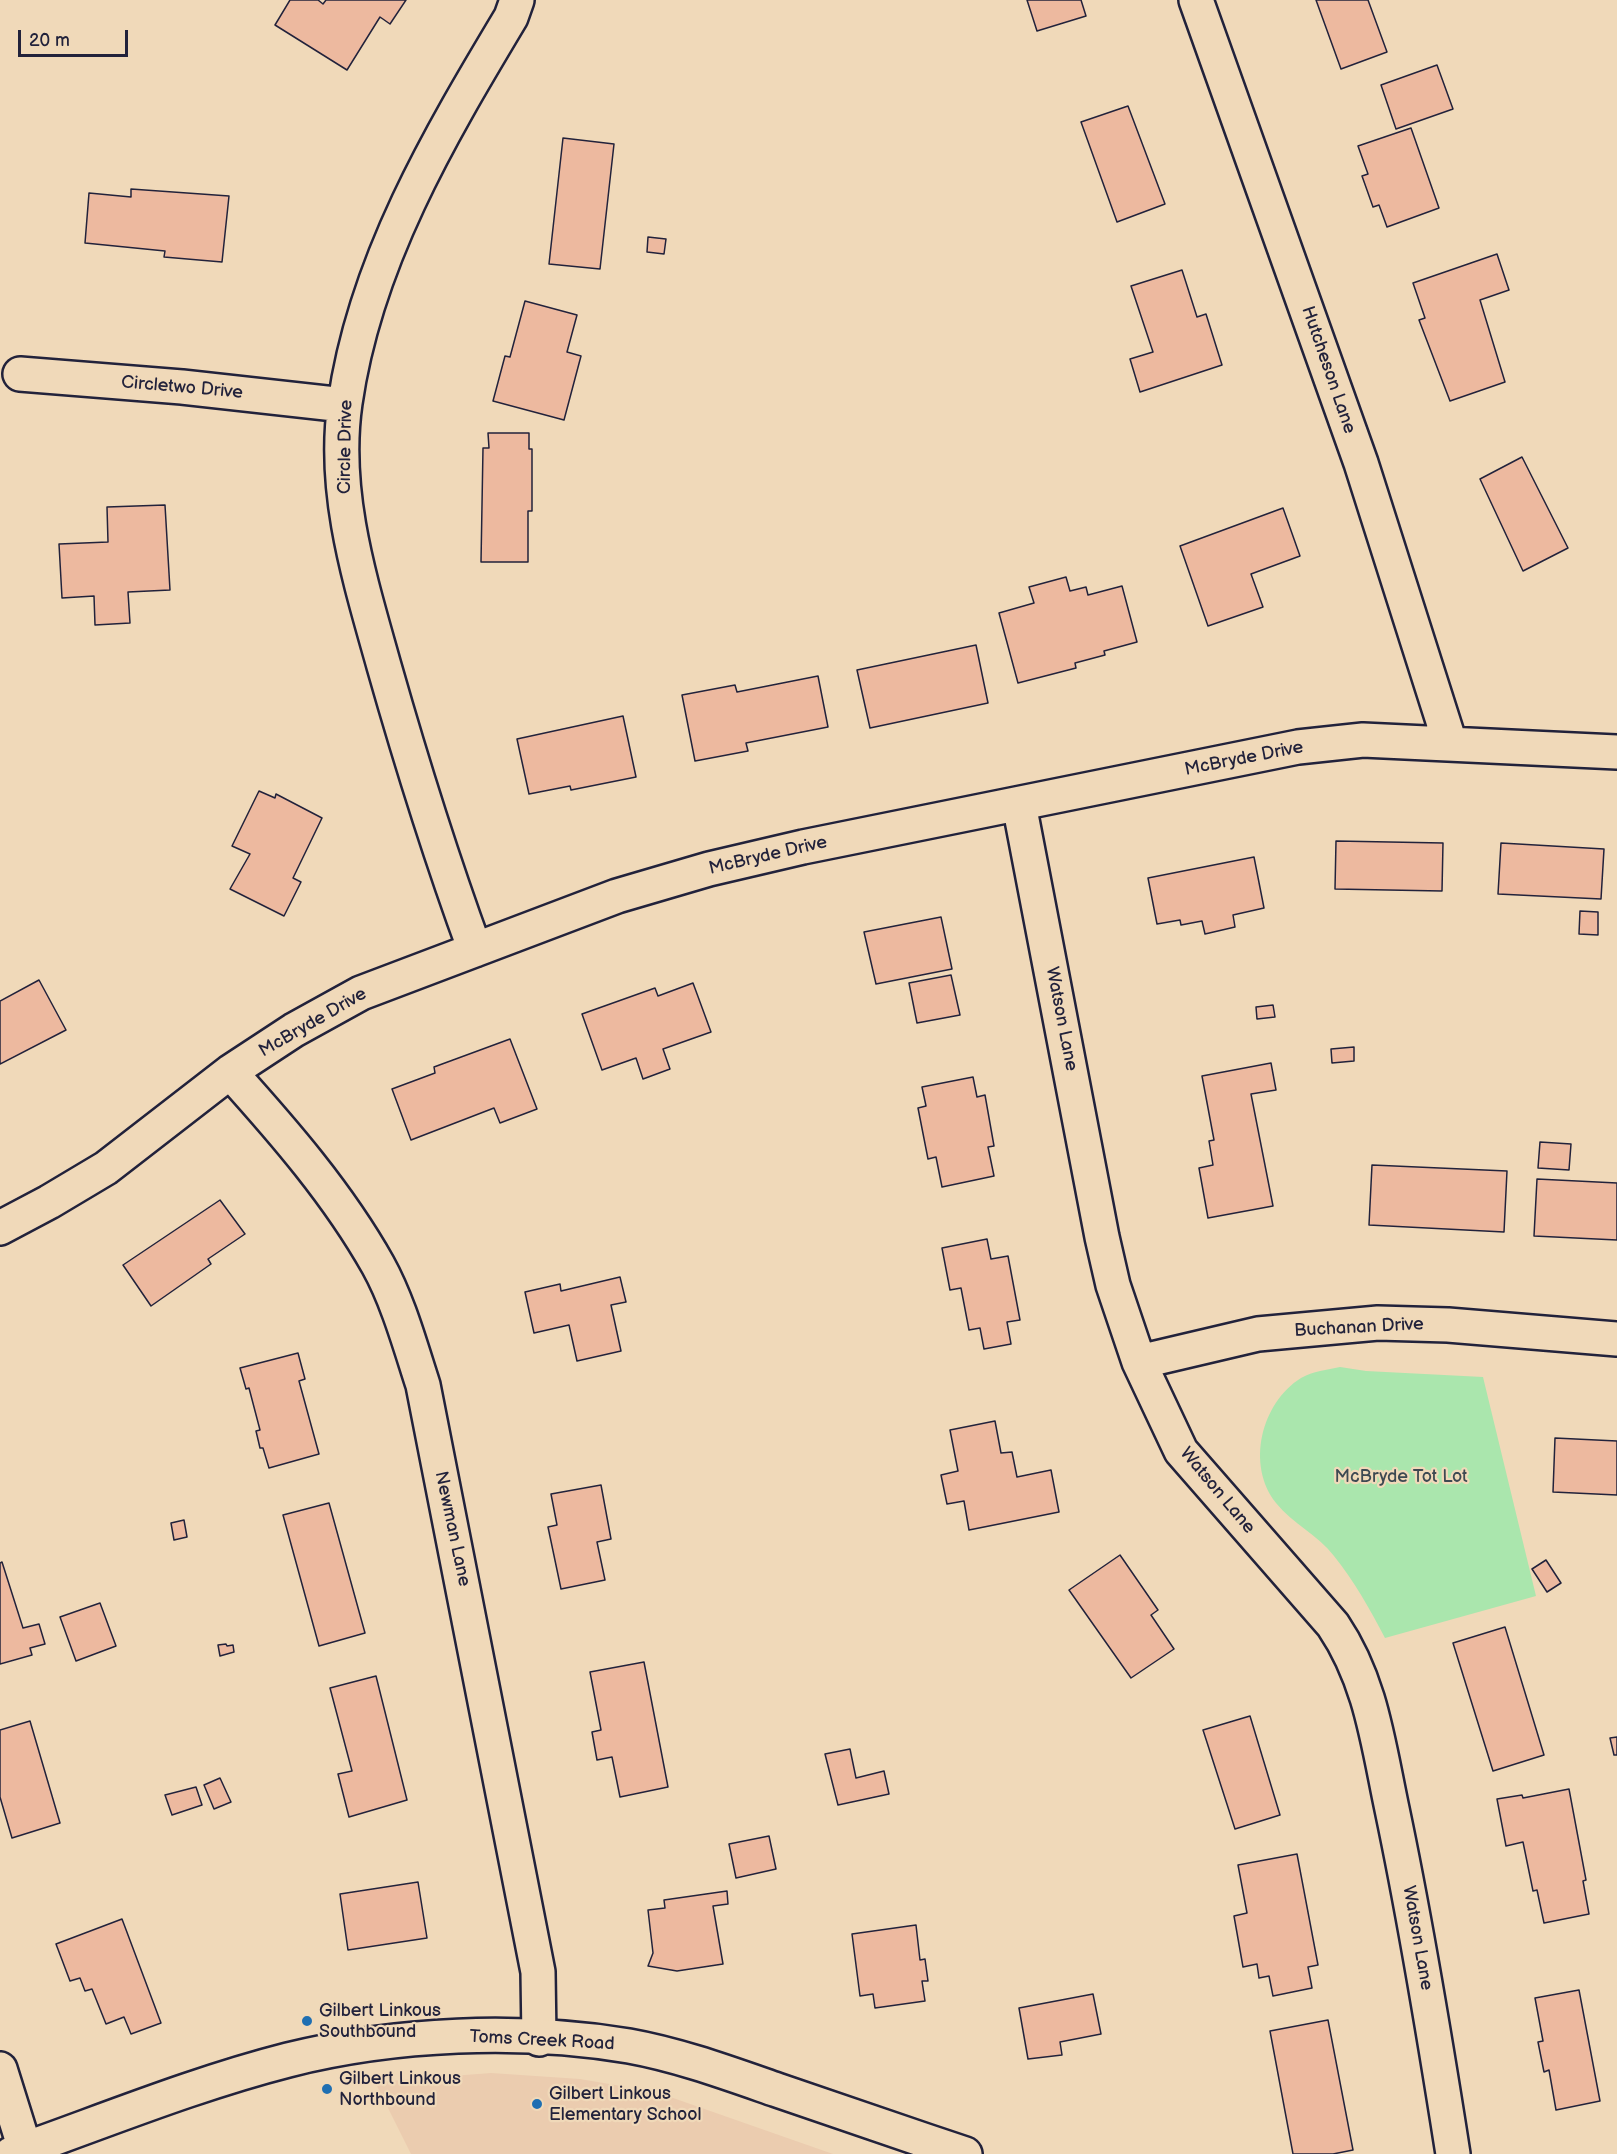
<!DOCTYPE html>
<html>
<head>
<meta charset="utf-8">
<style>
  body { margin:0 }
  #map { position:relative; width:1617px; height:2154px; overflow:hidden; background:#f0d9b9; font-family:"Balsamiq Sans",sans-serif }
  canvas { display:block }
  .scale { position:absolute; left:18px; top:30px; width:110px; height:27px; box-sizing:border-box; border:3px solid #22223b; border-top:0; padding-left:8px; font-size:18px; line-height:21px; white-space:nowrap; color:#22223b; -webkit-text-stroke:4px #f0d9b9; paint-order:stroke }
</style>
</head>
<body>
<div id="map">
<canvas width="1617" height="2154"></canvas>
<div class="scale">20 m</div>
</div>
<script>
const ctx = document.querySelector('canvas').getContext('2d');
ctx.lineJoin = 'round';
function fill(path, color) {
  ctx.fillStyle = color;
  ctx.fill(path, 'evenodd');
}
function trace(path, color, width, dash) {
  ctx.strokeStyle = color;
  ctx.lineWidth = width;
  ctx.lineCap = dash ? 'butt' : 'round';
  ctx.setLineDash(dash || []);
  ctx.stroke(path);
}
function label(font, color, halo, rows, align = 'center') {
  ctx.font = font + ' "Balsamiq Sans",sans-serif';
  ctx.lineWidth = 4.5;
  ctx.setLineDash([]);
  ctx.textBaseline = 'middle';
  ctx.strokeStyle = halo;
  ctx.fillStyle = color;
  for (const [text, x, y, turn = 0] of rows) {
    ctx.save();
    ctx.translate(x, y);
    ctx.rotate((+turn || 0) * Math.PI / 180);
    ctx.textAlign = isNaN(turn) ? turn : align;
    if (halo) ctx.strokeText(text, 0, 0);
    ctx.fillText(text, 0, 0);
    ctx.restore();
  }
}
fill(new Path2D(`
  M491 2073 580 2079 656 2092 833 2154H411L375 2082Z`), '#ebccaf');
fill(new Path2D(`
  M1340 1367 1366 1371 1483 1377 1536 1596 1385 1638C1370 1609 1354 1581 1334 1556 1318 1535 1293 1524 1276 1503 1246 1465 1261 1403 1301 1378 1313 1371 1327 1370 1340 1367Z`), '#aae6ad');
const building = new Path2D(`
  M290 0H318L323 4 326 0H406L390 24 380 17 347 70 275 25Z
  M1027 0H1081L1086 16 1037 31Z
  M1316 0H1368L1387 52 1341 69Z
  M1437 65 1453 109 1396 129 1381 85Z
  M1128 106 1165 204 1117 222 1081 122Z
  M1411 128 1439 208 1387 227 1379 205 1373 207 1362 176 1368 174 1358 146Z
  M563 138 614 144 600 269 549 264Z
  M131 189 229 196 222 262 164 257 165 251 85 243 89 193 131 197Z
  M648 237 666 239 664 254 647 252Z
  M1497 254 1509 290 1480 300 1505 382 1450 401 1419 320 1425 318 1413 283Z
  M1182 270 1197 317 1206 314 1222 365 1140 392 1130 359 1153 352 1131 286Z
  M525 301 577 315 567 352 581 356 564 420 493 401 505 356 510 357Z
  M488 433H529V449H532V511H528V562H481L483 448H489Z
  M1522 457 1568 548 1523 571 1480 479Z
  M165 505 170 590 128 592 130 623 95 625 94 596 62 598 59 544 108 542 107 507Z
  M1283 508 1300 556 1251 574 1263 607 1208 626 1180 546Z
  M1066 577 1070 591 1086 587 1088 595 1122 586 1137 642 1104 651 1105 655 1075 663 1076 668 1018 683 999 613 1034 603 1029 587Z
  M976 645 988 703 870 728 857 670Z
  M818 676 828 727 746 743 748 751 695 761 682 695 735 685 737 692Z
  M623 716 636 777 571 790 570 786 529 794 517 739Z
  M259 791 275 798 276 794 322 818 293 878 301 882 284 916 230 889 250 854 232 846Z
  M1336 841 1443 843 1442 891 1335 889Z
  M1501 843 1604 849 1601 899 1498 894Z
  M1254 857 1264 908 1233 915 1235 927 1205 934 1202 921 1181 925 1180 920 1157 924 1148 878Z
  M1580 911 1598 912V935L1579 934Z
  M941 917 952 969 876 984 864 932Z
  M951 975 960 1015 917 1023 909 983Z
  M39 980 66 1030 0 1064V1001Z
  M693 983 711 1032 663 1049 670 1069 643 1079 636 1058 602 1070 582 1014 655 988 658 996Z
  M1273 1005 1275 1017 1257 1019 1256 1007Z
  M510 1039 537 1109 500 1123 494 1108 411 1140 392 1089 435 1073 434 1067Z
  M1354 1047V1061L1332 1063 1331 1049Z
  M1271 1063 1276 1090 1251 1094 1273 1206 1208 1218 1199 1168 1213 1165 1209 1141 1214 1140 1202 1076Z
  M973 1077 977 1097 985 1095 994 1146 988 1147 994 1176 942 1187 936 1157 928 1159 918 1108 926 1106 922 1087Z
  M1540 1142 1571 1144 1569 1170 1538 1168Z
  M1372 1165 1507 1171 1504 1232 1369 1225Z
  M1537 1179 1617 1183V1240L1534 1236Z
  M220 1200 245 1234 208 1259 211 1264 151 1306 123 1265Z
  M987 1239 991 1259 1008 1256 1020 1320 1007 1322 1011 1344 984 1349 980 1328 969 1330 961 1288 950 1290 942 1248Z
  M620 1277 626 1302 611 1305 621 1351 577 1361 569 1325 534 1333 525 1292 560 1284 561 1291Z
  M298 1353 305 1379 299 1381 319 1454 269 1468 263 1448H260L256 1431 260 1430 249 1388 246 1389 240 1368Z
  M995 1421 1001 1453 1012 1452 1017 1477 1051 1470 1059 1512 969 1530 964 1501 947 1504 941 1475 958 1471 950 1430Z
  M1555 1438 1617 1441V1495L1553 1492Z
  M601 1485 611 1539 597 1542 605 1580 561 1589 548 1527 557 1525 551 1494Z
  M329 1503 365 1633 319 1646 283 1515Z
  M184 1520 187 1537 174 1540 171 1523Z
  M1120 1555 1158 1610 1151 1615 1174 1649 1131 1678 1069 1590Z
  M1546 1560 1561 1583 1547 1592 1532 1569Z
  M2 1562 23 1628 39 1624 45 1644 30 1648 32 1655 0 1664V1563Z
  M100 1603 116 1646 76 1661 60 1617Z
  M1505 1627 1544 1755 1493 1771 1453 1643Z
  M226 1644 227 1646 233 1645 234 1652 220 1656 218 1645Z
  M644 1662 668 1787 620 1797 612 1757 597 1760 592 1732 601 1730 590 1672Z
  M376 1676 407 1800 349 1817 338 1774 352 1771 330 1688Z
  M1250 1716 1280 1815 1235 1829 1203 1730Z
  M30 1721 60 1823 12 1838 0 1797V1730Z
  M1617 1737V1755H1614L1610 1738Z
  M850 1749 856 1778 884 1771 889 1794 838 1805 825 1754Z
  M220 1778 231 1802 214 1809 204 1785Z
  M196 1787 202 1805 172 1815 165 1795Z
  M1569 1789 1586 1880 1583 1881 1589 1914 1544 1923 1537 1890 1533 1891 1523 1842 1506 1846 1497 1799 1522 1795 1523 1798Z
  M769 1836 776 1869 736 1878 729 1844Z
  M1297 1854 1318 1965 1308 1967 1312 1988 1273 1996 1269 1976 1259 1978 1257 1964 1243 1967 1234 1916 1247 1913 1238 1865Z
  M418 1882 427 1938 348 1950 340 1894Z
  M727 1891 728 1904 713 1906 723 1964 677 1971 648 1966 653 1953 648 1910 665 1908 664 1900Z
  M122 1919 161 2023 131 2034 124 2017 106 2024 92 1989 85 1991 80 1978 70 1981 56 1944Z
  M916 1925 920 1960 925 1959 928 1981H922L925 2001 875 2008 873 1994 860 1996 852 1934Z
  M1579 1990 1600 2101 1556 2110 1549 2070 1544 2072 1538 2042 1543 2041 1535 1998Z
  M1093 1994 1101 2034 1060 2042 1062 2055 1028 2059 1019 2008Z
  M1328 2020 1353 2150 1333 2154H1293L1270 2031Z`);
fill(building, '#edb99f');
trace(building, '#22223b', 1.5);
const minor = new Path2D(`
  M1196 0 1361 463 1450 743
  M20 374 182 387 344 405
  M1019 804 1102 1237 1113 1285 1139 1362 1181 1451 1333 1625C1371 1681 1378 1743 1392 1809 1416 1923 1435 2039 1453 2154
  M475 950C441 857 411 761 384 666 360 580 332 493 345 403 365 262 439 137 511 17L517 0
  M230 1072C284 1132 338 1194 378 1265 398 1301 410 1345 423 1385L538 1972 539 2039
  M0 1228 49 1202 106 1168 230 1072 294 1030 361 993 617 896 709 869 803 847 1298 747 1363 740 1617 752
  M1139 1362 1258 1334 1378 1323 1448 1325 1617 1339
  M0 2069 25 2149`);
const major = new Path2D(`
  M11 2154C102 2122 194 2084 288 2060 395 2033 520 2028 629 2046 679 2055 728 2073 777 2090 839 2111 902 2133 965 2154`);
trace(minor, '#22223b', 38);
trace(major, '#22223b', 38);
trace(minor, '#f0d9b9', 33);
trace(major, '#f0d9b9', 33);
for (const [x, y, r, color] of [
  [307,2021,6,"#1f6fb2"],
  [327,2089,6,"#1f6fb2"],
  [537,2104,6,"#1f6fb2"]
]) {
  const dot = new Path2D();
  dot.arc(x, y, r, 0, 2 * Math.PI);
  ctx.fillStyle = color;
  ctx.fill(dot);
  trace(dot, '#f0d9b9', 2);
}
label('18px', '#22223b', '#f0d9b9', [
  ["Hutcheson Lane",1328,370,71],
  ["Circletwo Drive",182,388,5],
  ["Circle Drive",346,447,-89],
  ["McBryde Drive",1244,759,-11],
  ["McBryde Drive",768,856,-13],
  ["Watson Lane",1061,1019,79],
  ["McBryde Drive",313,1023,-30],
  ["Buchanan Drive",1359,1328,-3],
  ["Watson Lane",1217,1491,50],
  ["Newman Lane",452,1529,78],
  ["Watson Lane",1417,1938,80],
  ["Toms Creek Road",542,2041,3]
]);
label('18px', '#3d4952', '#f0d9b9', [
  ["McBryde Tot Lot",1401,1477]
]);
label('18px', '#22223b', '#f0d9b9', [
  ["Gilbert Linkous",319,2011],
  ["Southbound",319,2032],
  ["Gilbert Linkous",339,2079],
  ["Northbound",339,2100],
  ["Gilbert Linkous",549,2094],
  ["Elementary School",549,2115]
], 'left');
</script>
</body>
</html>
